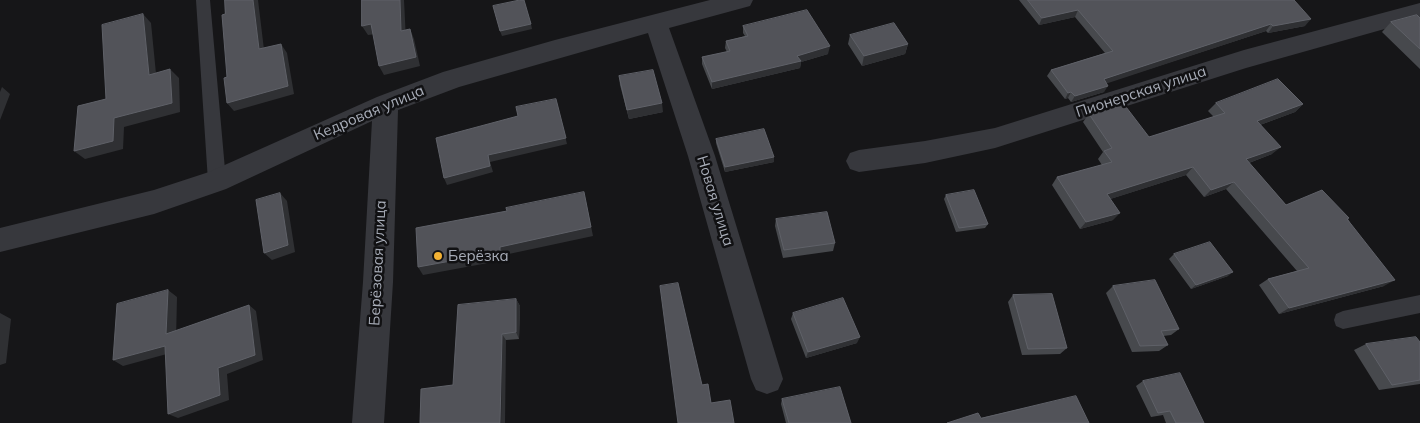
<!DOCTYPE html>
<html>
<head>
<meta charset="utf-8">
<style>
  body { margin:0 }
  canvas { display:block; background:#161618 }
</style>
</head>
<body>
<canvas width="1420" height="423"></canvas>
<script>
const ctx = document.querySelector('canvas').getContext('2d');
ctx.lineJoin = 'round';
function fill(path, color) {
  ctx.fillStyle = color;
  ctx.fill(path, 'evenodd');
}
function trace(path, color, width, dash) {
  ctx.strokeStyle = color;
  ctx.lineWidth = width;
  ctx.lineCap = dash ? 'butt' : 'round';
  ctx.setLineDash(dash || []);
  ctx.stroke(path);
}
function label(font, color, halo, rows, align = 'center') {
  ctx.font = font + ' Mulish,sans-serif';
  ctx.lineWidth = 5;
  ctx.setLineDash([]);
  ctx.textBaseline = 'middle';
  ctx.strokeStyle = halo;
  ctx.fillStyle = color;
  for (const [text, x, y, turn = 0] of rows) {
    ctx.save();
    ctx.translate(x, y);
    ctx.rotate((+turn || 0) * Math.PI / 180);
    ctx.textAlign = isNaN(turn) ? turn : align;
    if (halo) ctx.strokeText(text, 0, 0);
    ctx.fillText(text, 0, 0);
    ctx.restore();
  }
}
fill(new Path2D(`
  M196 0H210L226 181 223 186 217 188 211 186 208 181Z
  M1420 295V313L1343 329 1336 326 1334 320 1336 314 1343 311Z`), '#37383d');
fill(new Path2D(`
  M710 0H753L750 6 669 28 715 156 783 379 778 390 767 394 756 390 751 379 688 156 648 33 459 87 398 110 393 282 384 423H352L363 282 372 121 226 189 154 214 0 252V228L154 190 209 172 377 97 443 72 555 40Z
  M1420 3V19L1246 68 995 148 925 163 859 172 850 169 846 161 850 153 859 150 925 141 995 128 1244 50Z`), '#37383d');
fill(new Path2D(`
  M1019 0H1294L1305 26 1268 33 1266 31 1106 83 1104 92 1071 102 1068 98 1065 99 1047 76 1051 70 1105 53 1075 17 1039 25Z
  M1420 18V69L1382 32 1391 22Z
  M743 26 828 54 801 62 800 68 712 89 702 64V57L727 52 725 48 726 41 745 36 743 33Z
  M850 35 908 44 905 54 862 66 848 44Z
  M619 76 663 112 629 119 620 85Z
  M1216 103 1303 104 1295 112 1260 125 1272 154 1249 163 1286 205 1348 219 1384 286 1279 314 1259 285 1268 279 1297 271 1226 189 1204 197 1186 175 1110 199 1113 220 1080 229 1052 185 1057 177 1102 165 1098 159 1103 152 1083 122 1089 114 1149 137 1214 117 1208 111Z
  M716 139 774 162 725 172 716 143Z
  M946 195 988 224 985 228 956 232 944 199Z
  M776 219 835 243 833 251 783 258 775 226Z
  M1174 254 1228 276 1191 289 1169 259Z
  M1113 286 1179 329 1171 335 1163 336 1168 345 1159 351 1132 352 1106 293Z
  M1013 295 1067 348 1060 354 1022 355 1008 302Z
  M516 299 520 306 519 339 506 340 453 385Z
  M793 313 857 343 806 358 791 319Z
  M1420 342V384L1379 390 1354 350 1366 344Z
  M1143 381 1204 423H1166L1163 415 1151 417 1136 386Z
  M782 399 851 423H786L781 404Z`), '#47494d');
fill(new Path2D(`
  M253 0H258L265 58 259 49Z
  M400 0H404L406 41 401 31Z
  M1078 10 1075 17 1039 25 1042 18Z
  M143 14 151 23 157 84 149 75Z
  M1311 19 1305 26 1268 33 1273 26Z
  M371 24 376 34 368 35 362 26Z
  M531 24 532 29 502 36 500 31Z
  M1271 24 1266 31 1099 86 1104 79Z
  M410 29 414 39 420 66 384 75 379 66Z
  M281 44 287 53 294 94 234 111 227 103Z
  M908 44 905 54 862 66 864 56Z
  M830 46 828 54 801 62 800 68 712 89V82Z
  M170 69 179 78 180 112 124 127 123 149 85 159 74 151 114 118Z
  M1108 86 1104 92 1071 102 1075 96Z
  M2 87 10 94 0 120V92Z
  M1071 92 1068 98 1065 99 1068 93Z
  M556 99 567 144 490 162 493 172 447 185 444 178 488 155Z
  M662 103 663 112 629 119 627 110Z
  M1303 104 1295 112 1249 129 1257 121Z
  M1281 147 1272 154 1238 167 1246 159Z
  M774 157V162L725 172V167Z
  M1193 167 1186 175 1101 202 1107 194Z
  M1234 182 1226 189 1204 197 1211 190Z
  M584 192 593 236 504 255V260L423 275 418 267 500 247Z
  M280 193 287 201 295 252 272 260 264 253Z
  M1120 213 1113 220 1080 229 1086 222Z
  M1233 272 1228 276 1191 289 1196 285Z
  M1395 280 1384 286 1279 314 1289 308Z
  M168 290 177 297 176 339 166 334Z
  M516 299 520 306 519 339 516 332Z
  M249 305 256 311 263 360 227 374 229 400 178 418 168 414Z
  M0 313 11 319 6 363 0 365Z
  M502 334 506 340 505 423H501Z
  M860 337 857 343 806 358 808 352Z
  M165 346 174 352 123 366 113 360Z`), '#2f3033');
const building = new Path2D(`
  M225 0H253L259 49 281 44 288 86 227 103 224 78 227 77 222 15 225 14Z
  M362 0H400L401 31 410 29 416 57 379 66 371 24 362 26Z
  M520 0H524L531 24 500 31 493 6Z
  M1028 0H1294L1311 19 1273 26 1271 24 1104 79 1108 86 1075 96 1071 92 1068 93 1051 70 1113 51 1078 10 1042 18Z
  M807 10 830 46 797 56 801 61 712 82 702 57 730 51 726 41 748 36 743 26Z
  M143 14 149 75 170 69 172 103 114 118 113 141 74 151 78 106 106 99 102 25Z
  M1417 15 1420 18V49L1391 22Z
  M894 23 908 44 864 56 850 35Z
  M653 70 662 103 627 110 619 76Z
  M1278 79 1303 104 1257 121 1281 147 1246 159 1286 205 1322 190 1349 218 1347 219 1395 280 1289 308 1268 279 1309 268 1234 182 1211 190 1193 167 1107 194 1120 213 1086 222 1057 177 1112 162 1104 151 1112 148 1089 114 1123 103 1149 137 1225 113 1216 103Z
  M556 99 566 138 488 155 490 166 444 178 436 138 518 116 516 107Z
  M764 129 774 157 725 167 716 139Z
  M974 190 988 224 959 228 946 195Z
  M584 192 591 227 500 247V252L418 267 416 228 507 211 506 208Z
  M280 193 288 245 264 253 256 200Z
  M827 212 835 243 784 250 776 219Z
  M1210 242 1233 272 1196 285 1174 254Z
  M1155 280 1179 329 1161 331 1168 345 1140 346 1113 286Z
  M678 283 702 385 708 384 711 403 730 400 734 423H678L660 286Z
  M168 290 166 334 249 305 255 355 218 368 220 395 168 414 165 346 113 360 117 304Z
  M1052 294 1067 348 1028 349 1013 295Z
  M843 298 860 337 808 352 793 313Z
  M516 299V332L502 334 500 423H420L421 389 453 385 458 305Z
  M1416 337 1420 342V380L1392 385 1366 344Z
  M1180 373 1204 423H1176L1170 411 1158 413 1143 381Z
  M840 387 851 423H789L782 399Z
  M1076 396 1089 423H947L978 413 981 418Z`);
fill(building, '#525359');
trace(building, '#5f6168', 1);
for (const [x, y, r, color] of [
  [438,256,5,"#f2b134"]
]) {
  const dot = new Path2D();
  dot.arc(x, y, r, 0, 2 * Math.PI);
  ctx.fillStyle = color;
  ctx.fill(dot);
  trace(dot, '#111113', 2);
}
label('15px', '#a8adb8', '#111113', [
  ["Пионерская улица",1141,92,-18],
  ["Кедровая улица",369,113,-23],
  ["Новая улица",715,201,73],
  ["Берёзовая улица",378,263,-87]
]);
label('15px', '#a8adb8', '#111113', [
  ["Берёзка",448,256]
], 'left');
</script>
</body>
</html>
